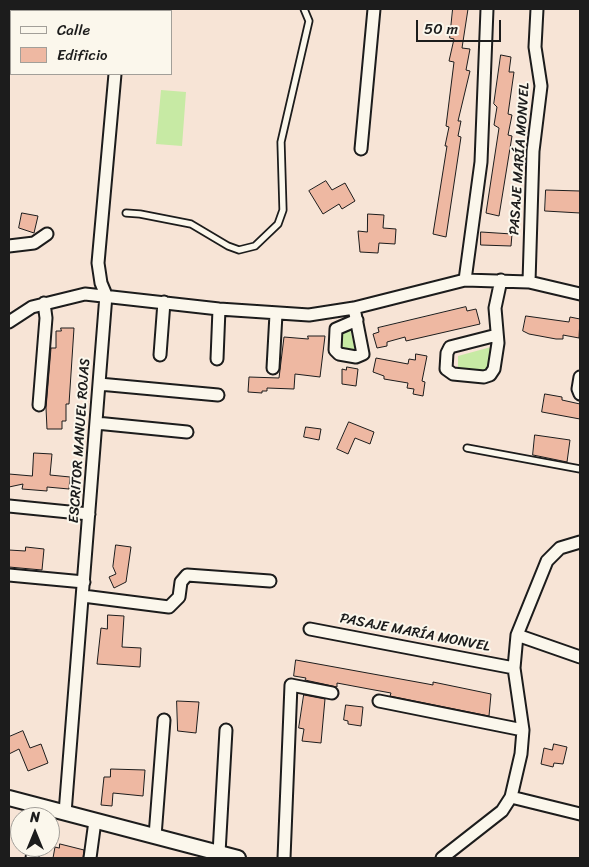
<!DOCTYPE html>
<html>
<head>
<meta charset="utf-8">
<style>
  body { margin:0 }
  #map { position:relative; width:589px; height:867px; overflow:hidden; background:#f7e4d6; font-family:Sriracha,sans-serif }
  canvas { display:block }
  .frame { position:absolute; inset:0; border:10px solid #1c1c1c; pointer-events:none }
  .legend { position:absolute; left:10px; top:10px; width:162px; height:65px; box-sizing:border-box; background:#fbf7ec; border:1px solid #a29f99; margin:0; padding:6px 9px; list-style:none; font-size:15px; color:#1c1c1c }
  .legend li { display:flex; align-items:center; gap:10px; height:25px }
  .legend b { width:25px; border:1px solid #a29f99 }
  .north { position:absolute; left:10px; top:807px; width:50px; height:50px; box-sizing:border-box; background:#fbf7ec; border:1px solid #a29f99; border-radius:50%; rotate:0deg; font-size:14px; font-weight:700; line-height:20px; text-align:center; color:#1c1c1c }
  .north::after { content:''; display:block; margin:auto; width:18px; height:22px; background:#1c1c1c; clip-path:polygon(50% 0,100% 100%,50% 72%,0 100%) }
  .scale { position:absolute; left:416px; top:20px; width:85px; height:22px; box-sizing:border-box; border:2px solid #1c1c1c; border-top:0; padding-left:6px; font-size:15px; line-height:18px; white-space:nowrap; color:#1c1c1c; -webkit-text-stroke:4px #fbf7ec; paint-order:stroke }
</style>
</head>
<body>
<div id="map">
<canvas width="589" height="867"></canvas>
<div class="frame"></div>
<ul class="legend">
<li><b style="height:6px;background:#fbf7ec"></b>Calle</li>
<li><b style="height:14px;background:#eeb8a2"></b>Edificio</li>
</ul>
<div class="north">N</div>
<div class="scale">50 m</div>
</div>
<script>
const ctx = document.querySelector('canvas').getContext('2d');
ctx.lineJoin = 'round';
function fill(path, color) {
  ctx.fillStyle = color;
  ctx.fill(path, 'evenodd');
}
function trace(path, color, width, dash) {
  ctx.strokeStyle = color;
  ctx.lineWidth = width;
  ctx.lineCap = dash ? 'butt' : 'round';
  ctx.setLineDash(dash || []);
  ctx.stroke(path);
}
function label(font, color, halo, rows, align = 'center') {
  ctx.font = font + ' Sriracha,sans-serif';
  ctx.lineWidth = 4;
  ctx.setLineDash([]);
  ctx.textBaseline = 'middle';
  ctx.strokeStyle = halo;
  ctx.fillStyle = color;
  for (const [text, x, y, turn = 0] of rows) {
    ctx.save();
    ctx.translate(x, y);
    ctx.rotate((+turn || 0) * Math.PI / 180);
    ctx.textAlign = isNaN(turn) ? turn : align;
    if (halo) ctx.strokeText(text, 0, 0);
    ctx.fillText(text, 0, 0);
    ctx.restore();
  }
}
fill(new Path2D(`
  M161 90 186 92 182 146 156 144Z
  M350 329 355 350 342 349V331Z
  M491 347 487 376 458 371V356Z`), '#c7eaa4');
const building = new Path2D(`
  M453 9H468L462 48 470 49 466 70 470 71 458 121H461L458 136 461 137 446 237 433 234 447 146H445L449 127 446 126 454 62 449 61 454 39 450 38Z
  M501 55 511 57 509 72H514L508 114 512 115 508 135 512 136 499 216 486 213 499 128 494 125 497 107 494 104Z
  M326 181 332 190 345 183 355 201 342 209 339 204 323 214 309 191Z
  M546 190 580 191V213L545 211Z
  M22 213 38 216 34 233 19 228Z
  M368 214 384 215 383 228 396 229 395 244 379 243 378 253 360 252 358 231 367 232Z
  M481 232 512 234 511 246 481 245Z
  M466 307 467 311 476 309 480 324 406 341 405 337 387 342V346L377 348 373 334 379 332 378 328Z
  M526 316 569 322 570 317 580 319 579 338 563 335V339H556L529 334 523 331Z
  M61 328H74L69 404H66V421H62V429H47L46 408 51 348H56V331H61Z
  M308 336H325L320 377 295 374 294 389 267 388V391H262V393L248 392 249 377 279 378 284 337 308 339Z
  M416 354 427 356 422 381 425 382 423 396 413 394 414 389 407 388 408 383 384 379V376L373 372 376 358 408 364 409 359 415 360Z
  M347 367 358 369 356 386 342 384V369L346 370Z
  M545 394 562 397V400L580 404V419L542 412Z
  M349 422 374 432 370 444 355 438 348 454 337 449Z
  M306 427 321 429 319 440 304 437Z
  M535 435 570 440 567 462 533 455Z
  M34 453 52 454 50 475 70 477 69 489 47 487V491L22 489 23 484 9 487V474L32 476Z
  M116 545 131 547 126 582 114 588 109 577 116 574 113 567Z
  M26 547 44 549 42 570 9 567V550L25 551Z
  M108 615 124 616 122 647 141 648 140 667 97 664 101 628 107 629Z
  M296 660 428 684 433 685V682L491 694 489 716 390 696 391 693 369 689 337 683V687L305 680 306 678 294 676Z
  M304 695 325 699 321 743 302 741 304 729 299 728Z
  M177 701 199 702 196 733 178 731Z
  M346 705 363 707 361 726 348 724V721L344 720Z
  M23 731 30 748 41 744 48 763 28 771 19 749 9 754V737Z
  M554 744 567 747 563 764 554 763 553 767 541 764 544 748 552 750Z
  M111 769 145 770 143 796 113 793 112 806 101 805 104 777H110Z
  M60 844 84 850 83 858H53L55 847 59 848Z`);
fill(building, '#eeb8a2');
trace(building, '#1c1c1c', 1);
const service = new Path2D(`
  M126 213 140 214 191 224 228 246 239 250 255 246 278 224 283 210 281 142 309 21 304 9
  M467 448 580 469`);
const minor = new Path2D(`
  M120 11V9
  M361 149 374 9
  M9 246 34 243 47 234
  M465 280 481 162 487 9
  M529 282 533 151 541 86 535 47 537 9
  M354 308 363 354 356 357 339 354 335 350 336 329 357 320
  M9 322 32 307 85 294 219 309 309 315 354 308 465 280 529 282 580 294
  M497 335 450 347 447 353 446 369 453 374 484 377 490 375 494 369 498 343 495 308 501 280
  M160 355 164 302
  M217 359 219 309
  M273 368 276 314
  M580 377 578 389 580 394
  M99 384 218 395
  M39 405 46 318 44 303
  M96 423 187 432
  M9 506 89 514
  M9 575 84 582
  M83 596 169 607 179 597 181 582 187 575 270 581
  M310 629 514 668
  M517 635 580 657
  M379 701 523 730
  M511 797 580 814
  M65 813 106 295 101 283 98 263 115 74
  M155 836 164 720
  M219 853 226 730
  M32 858 34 847
  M90 858 95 821
  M284 858 291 685 332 693
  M442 858 502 811 511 797 521 754 523 730 514 668 517 635 547 561 560 548 580 542`);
const tertiary = new Path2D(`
  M9 798 238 858`);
trace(service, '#1c1c1c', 9);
trace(minor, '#1c1c1c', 15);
trace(tertiary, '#1c1c1c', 18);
trace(service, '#fbf7ec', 5.5);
trace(minor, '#fbf7ec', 11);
trace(tertiary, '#fbf7ec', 14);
label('14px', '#1c1c1c', '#fbf7ec', [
  ["PASAJE MARÍA MONVEL",520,159,-86],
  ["ESCRITOR MANUEL ROJAS",80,441,-86],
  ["PASAJE MARÍA MONVEL",415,633,11]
]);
</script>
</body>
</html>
